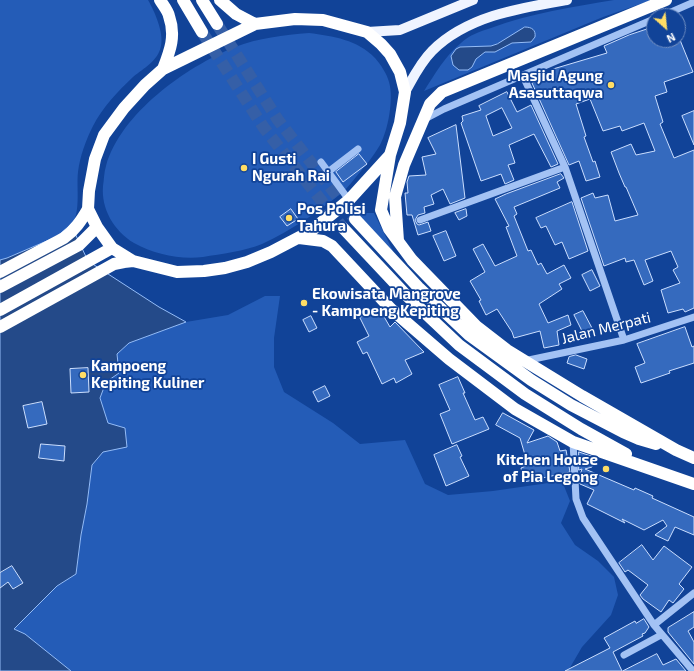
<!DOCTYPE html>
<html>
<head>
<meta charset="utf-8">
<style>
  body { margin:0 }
  #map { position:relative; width:694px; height:671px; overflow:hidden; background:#114398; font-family:"Exo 2",sans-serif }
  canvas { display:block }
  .north { position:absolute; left:646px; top:8px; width:40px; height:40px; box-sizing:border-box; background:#114398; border:1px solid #708ec1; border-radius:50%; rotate:153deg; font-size:11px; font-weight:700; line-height:16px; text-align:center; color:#fff }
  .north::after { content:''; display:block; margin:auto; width:14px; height:18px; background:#ffdd65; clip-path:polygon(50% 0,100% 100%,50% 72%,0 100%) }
</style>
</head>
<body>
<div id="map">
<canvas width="694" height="671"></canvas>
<div class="north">N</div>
</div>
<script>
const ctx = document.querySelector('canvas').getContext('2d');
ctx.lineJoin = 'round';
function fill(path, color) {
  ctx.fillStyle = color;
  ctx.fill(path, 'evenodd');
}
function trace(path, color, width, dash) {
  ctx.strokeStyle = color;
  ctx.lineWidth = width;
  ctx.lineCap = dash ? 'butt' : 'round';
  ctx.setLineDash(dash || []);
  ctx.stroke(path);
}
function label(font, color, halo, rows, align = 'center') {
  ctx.font = font + ' "Exo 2",sans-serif';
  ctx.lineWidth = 3.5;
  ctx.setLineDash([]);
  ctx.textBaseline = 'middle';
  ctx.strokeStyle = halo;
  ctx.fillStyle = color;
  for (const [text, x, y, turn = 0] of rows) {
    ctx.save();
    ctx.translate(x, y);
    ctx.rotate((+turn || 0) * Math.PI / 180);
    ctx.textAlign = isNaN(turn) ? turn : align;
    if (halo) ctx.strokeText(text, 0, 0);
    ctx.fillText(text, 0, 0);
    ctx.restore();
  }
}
fill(new Path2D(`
  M0 0H148C155 12 164 33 161 46 158 61 144 68 133 77 118 91 102 108 93 126 86 140 80 156 78 172 76 188 82 216 69 228 67 231 62 232 59 234 42 244 24 250 7 258L0 260Z
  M614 0H652L603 17 424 91C435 74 445 56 461 43 469 35 481 31 491 28 531 13 573 7 614 0Z
  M309 33C333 36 358 40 375 58 381 65 387 74 389 82 394 99 388 130 380 145 373 157 365 166 356 177 352 182 348 187 343 192 319 211 291 231 262 244 245 251 221 254 203 257 180 260 154 254 134 243 114 231 101 209 103 186 104 180 104 172 106 166 121 113 186 67 235 47 258 38 284 35 309 33Z
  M360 213H374L394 253 358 214Z
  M265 296H280L274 338V367L284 392 333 423 360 444 405 440 425 484 448 495 493 491 562 481 570 501 561 523 575 545 598 561 614 577 618 595 611 615 582 647 568 671H71L25 634 14 629 57 586 76 574 81 535 87 504 92 465 103 452 108 423 100 398 106 382 119 373 117 354 129 343 186 322 228 315Z`), '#245cb7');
const water = new Path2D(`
  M525 27C532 27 536 30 535 37L531 42 512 43 495 52H485L476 59 472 67 468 70H459L453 65 451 56 456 49 460 47 491 46 497 44Z
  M71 225 88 261 159 307 186 322 129 343 117 354 119 373 106 382 100 398 108 423 125 428 127 447 103 452 92 465 87 504 81 535 76 574 57 586 14 629 25 634 71 671H0V260L7 258 56 237Z`);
fill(water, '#244a89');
trace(water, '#94bcf7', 1);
const building = new Path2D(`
  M654 27V40H680L693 72 664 82 667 92 655 96 663 122 660 124 674 158 694 150V308L685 312 683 309 668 313 661 290 680 283 673 270 678 267 671 251 645 260 653 281 644 285 634 260 626 262 625 258 604 266 581 198 593 193 595 198 608 195 615 221 638 215 626 187H625L619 173 611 152 631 144 636 155 655 151 644 123 622 131 620 126 603 131 590 99 576 104 586 136 584 137 593 162 595 161 600 177 586 181 579 161 569 165 532 83 554 74 553 69 607 53 604 46 629 35Z
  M507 92 517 112 531 105 558 164 551 167 534 134 509 145 515 163 508 165 514 180 505 184 501 174 481 181 461 123 463 121 462 116 481 110 479 106ZM502 108 512 128 493 136 486 116Z
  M694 111V145L682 116Z
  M456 125 465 198 450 204 443 189 431 195 434 204 424 207 425 213 418 215 415 220 417 224 419 225 428 222 431 231 418 235 412 215H407L405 193H408L407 182 409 176 426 175 422 157 436 154 428 138Z
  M359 154 367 164 343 182 336 172Z
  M561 174 564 178 557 182 560 188 514 207 517 214 514 216 528 251 531 250 538 265 541 263 547 274 564 265 571 278 559 284 562 289 539 304 548 323 568 315 571 325 557 331 559 345 544 348 540 331 514 338 512 332 497 309 486 315 479 301 481 300 470 281 485 272 473 249 483 244 495 266 517 256 506 227 509 226 495 199 506 194Z
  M572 202 588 251 569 259 562 242 555 245 546 226 541 228 536 218Z
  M291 209 298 219 287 226 280 217Z
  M466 209 467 216 459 220 455 213Z
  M446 231 456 256 444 261 433 236Z
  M592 270 600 286 590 291 582 275Z
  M379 308 390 327 395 322 424 352 405 360 412 374 396 383 394 378 382 384 367 352 363 354 357 342 369 336 360 318Z
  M583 311 592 328 583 333 574 315Z
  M311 316 317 328 309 332 303 320Z
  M685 327 692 347 694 346V363L669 371 670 373 641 383 635 367 645 363 637 344Z
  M576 355 587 359 584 369 567 363 569 357Z
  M88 368 89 392 71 393 70 369Z
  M458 377 465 393H463L475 420 483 417 489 429 452 444 440 414 450 410 439 385Z
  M325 386 330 396 318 402 313 392Z
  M42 402 47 424 28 428 23 406Z
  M503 413 534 430 527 443 548 436 557 442 560 451 566 450 570 472 524 482 521 468 526 466 523 455H525L520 438 496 425Z
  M41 444 65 446 64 461 39 458Z
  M457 445 462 456 460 457 469 476 446 486 434 455Z
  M579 452 597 458 592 467 585 469 634 490 635 488 653 496 652 498 694 517V535L675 527 668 541 655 535 667 526 663 520 644 530 622 519 625 523 587 504 594 490 580 484V475L582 469 579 470Z
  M642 545 653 560 664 546 692 567 679 584 684 589 673 603 669 600 661 612 643 599 640 595 648 585 628 570 625 572 619 563Z
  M12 566 23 583 13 589 8 582 0 588V573Z
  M694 612V627L688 631 694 642V664L668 632V628Z
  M644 619 649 627 645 633 642 634 643 636 613 652 622 671H565L610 648 604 638 635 621 636 623Z
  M657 654 663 665 676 659 686 671H623Z`);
fill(building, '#356abe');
trace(building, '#cbdefe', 1);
trace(new Path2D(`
  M217 24 278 120 355 219
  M202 32 264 128 343 228`), '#355fa7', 12, [12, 6]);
trace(new Path2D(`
  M662 16 694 2
  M523 76 565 167 624 340
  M425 119 444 109 654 19
  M321 162 349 200
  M328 172 358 149
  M420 220 565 167
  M524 361 624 340 694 317
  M573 442 576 499 583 518 654 625 693 671
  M654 625 694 593
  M624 655 661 635`), '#a3c2f4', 7);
trace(new Path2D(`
  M367 32 400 30 473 0
  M405 92C413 78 420 63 432 51 467 16 520 8 567 0`), '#eff4ff', 10);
trace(new Path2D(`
  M160 0C163 5 168 11 169 16 176 36 170 51 163 69
  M183 0 202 32
  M202 0 217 24
  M220 0 236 14 255 24
  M295 19 323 20 367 32 381 44 390 54 400 72 405 92 400 123 390 155 349 200 311 231 271 252 247 262 225 268 204 271 177 272 133 261 112 248 97 227 88 209 89 191 95 159 104 135 124 108 145 85 163 69 255 24Z
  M390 155 381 210 389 229 412 260 476 326 507 350 582 396 676 450 694 458
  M355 219 418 287 469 335 531 380 571 405 623 432 639 439 656 444
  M343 228 406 295 459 345 525 394 581 429 626 454
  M299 238 323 241 332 246 391 309 449 359 515 409 573 442 694 484
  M398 241 395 197 404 165 430 104 442 92 666 0
  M0 272 64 238C75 230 81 221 88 209
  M0 287 79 245 97 227
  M0 310 112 248
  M0 327 114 264 124 262 133 261`), '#fff', 12);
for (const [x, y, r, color] of [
  [611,85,4,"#ffdd65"],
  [244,168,4,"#ffdd65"],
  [289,218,4,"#ffdd65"],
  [304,303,4,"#ffdd65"],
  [83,375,4,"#ffdd65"],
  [606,469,4,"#ffdd65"]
]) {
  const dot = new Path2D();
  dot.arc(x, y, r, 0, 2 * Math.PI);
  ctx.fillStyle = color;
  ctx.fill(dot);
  trace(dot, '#114398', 1.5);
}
label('bold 15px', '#fff', '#114398', [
  ["Masjid Agung",603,76,"right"],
  ["Asasuttaqwa",603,93,"right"],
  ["I Gusti",252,159],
  ["Ngurah Rai",252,176],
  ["Pos Polisi",297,209],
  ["Tahura",297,226],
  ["Ekowisata Mangrove",312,294],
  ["- Kampoeng Kepiting",312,311],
  ["Kampoeng",91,366],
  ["Kepiting Kuliner",91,383],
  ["Kitchen House",598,460,"right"],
  ["of Pia Legong",598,477,"right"]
], 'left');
label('15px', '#fff', '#114398', [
  ["Jalan Merpati",606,328,-14]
]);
</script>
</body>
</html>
